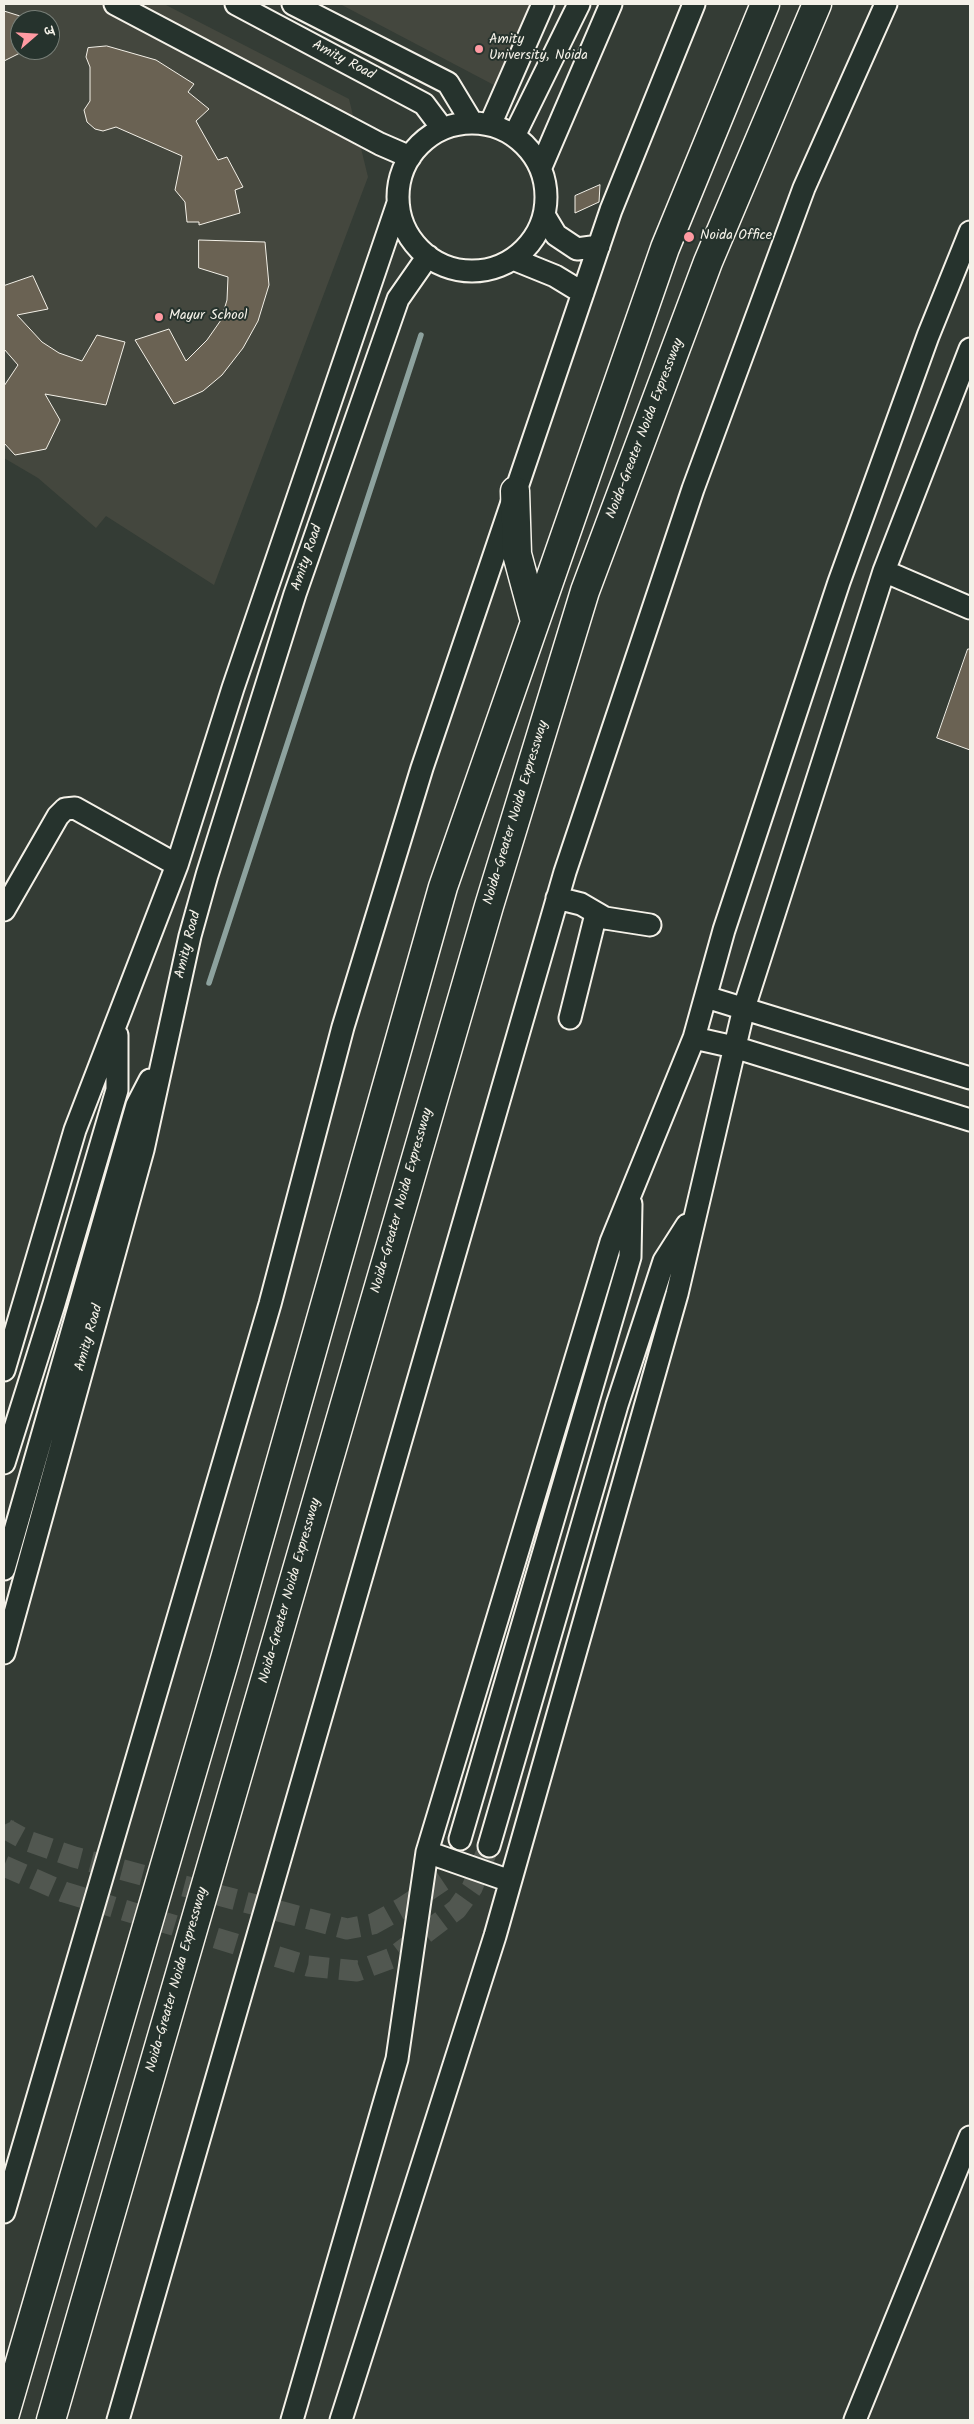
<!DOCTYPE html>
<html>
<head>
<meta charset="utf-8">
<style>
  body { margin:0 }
  #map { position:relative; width:974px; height:2424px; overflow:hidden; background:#343c35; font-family:Kalam,"Playpen Sans Deva",sans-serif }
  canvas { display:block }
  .frame { position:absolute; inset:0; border:5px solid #f4f1e8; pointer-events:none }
  .north { position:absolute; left:10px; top:10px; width:50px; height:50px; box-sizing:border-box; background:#26332d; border:1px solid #787f78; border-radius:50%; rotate:71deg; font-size:14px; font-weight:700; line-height:20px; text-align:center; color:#f4f1e8 }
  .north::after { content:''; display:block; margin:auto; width:18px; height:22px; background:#ff9aa2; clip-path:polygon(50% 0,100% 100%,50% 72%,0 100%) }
</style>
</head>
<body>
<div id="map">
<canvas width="974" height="2424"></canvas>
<div class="frame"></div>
<div class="north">उ</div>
</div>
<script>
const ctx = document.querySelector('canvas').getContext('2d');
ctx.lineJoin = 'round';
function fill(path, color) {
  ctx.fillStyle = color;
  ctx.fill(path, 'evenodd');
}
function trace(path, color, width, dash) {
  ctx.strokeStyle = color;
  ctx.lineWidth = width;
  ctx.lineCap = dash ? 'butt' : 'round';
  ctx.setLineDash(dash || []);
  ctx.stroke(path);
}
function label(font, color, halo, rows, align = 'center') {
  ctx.font = font + ' Kalam,sans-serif';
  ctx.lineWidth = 4;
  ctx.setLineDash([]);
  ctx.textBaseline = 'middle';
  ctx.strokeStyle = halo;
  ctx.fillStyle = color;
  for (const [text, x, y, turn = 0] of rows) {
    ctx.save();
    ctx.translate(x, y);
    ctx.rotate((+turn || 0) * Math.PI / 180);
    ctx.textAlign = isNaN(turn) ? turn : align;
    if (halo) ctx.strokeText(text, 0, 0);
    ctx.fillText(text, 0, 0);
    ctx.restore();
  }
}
fill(new Path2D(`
  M4 4H164L349 99 368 177 214 585 106 516 96 528 38 478 4 458ZM20 20H50V50H20Z
  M340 4H554L511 94Z`), '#44473e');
trace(new Path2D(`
  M209 983 421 335`), '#8da29e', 5.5);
const building = new Path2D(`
  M4 11 20 16V53L4 61Z
  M107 46 156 60 194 84 188 92 209 109 196 121 218 160 227 157 243 187 235 190 240 213 199 225V222H187L185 202 175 190 182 156 116 127 103 131 95 129 87 122 84 110 90 101V67L86 57 88 48Z
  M600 185 599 202 575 213V196Z
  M199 240 265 242 269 285 258 321 243 348 222 375 203 391 174 404 135 340 169 329 186 361 207 340 221 320 227 300 228 277 199 268Z
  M33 276 48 309 17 315 42 342 59 353 82 361 97 335 125 342 106 405 45 394 60 420 46 449 15 455 4 443V386L18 365 4 349V286Z
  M968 649H970V750L937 738Z`);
fill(building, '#6a6253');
trace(building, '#f4f1e8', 1);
trace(new Path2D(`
  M4 1825 6 1829 28 1841 74 1857 347 1929 373 1924 402 1908 445 1879 458 1844
  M4 1866 64 1892 308 1966 357 1971 392 1958 457 1909 472 1888 489 1846`), '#515750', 21, [21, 11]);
const minor = new Path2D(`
  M115 4 380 144 410 157
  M236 4 424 104 442 128
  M293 4 448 83 471 121
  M398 197a74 74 0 1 1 148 0a74 74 0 1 1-148 0Z
  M490 125 543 4
  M514 136 579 4
  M541 167 611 4
  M544 215 556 235 577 249 599 246
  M513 259 555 276 583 293
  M884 571 970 608
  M557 898 581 904 605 918 650 925
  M4 910 58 816 65 809 75 808 177 865
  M706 997 970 1078
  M570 1018 596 914
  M694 1038 734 1047 970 1120
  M4 1370 75 1130 177 865 233 688 398 203
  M4 1463 54 1304 117 1090V1035
  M4 1569 137 1105 150 1080
  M4 1653 143 1150 190 936 207 875 295 594 398 299 428 256
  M460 1839 630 1257 631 1204
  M489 1846 617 1405 664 1261 687 1225
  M427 1852 510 1881
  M4 2212 270 1304 343 1027 422 768 611 210 694 4
  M118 2420 565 872 693 489 804 188 886 4
  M292 2420 397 2059 427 1852 611 1242 694 1038 724 930 839 582 928 336 970 232
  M341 2420 495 1936 677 1294 744 1008 884 571 970 349
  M855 2420 970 2137`);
const highway = new Path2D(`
  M515 491 517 554 535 621
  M4 2417 225 1659 443 887 665 248 765 4
  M51 2420 489 906 585 591 708 262 817 4`);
trace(minor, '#f4f1e8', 25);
trace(highway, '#f4f1e8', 31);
trace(minor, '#26332d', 21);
trace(highway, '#26332d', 28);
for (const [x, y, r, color] of [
  [479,49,5,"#ff9aa2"],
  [689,237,6,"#ff9aa2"],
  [159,317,5,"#ff9aa2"]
]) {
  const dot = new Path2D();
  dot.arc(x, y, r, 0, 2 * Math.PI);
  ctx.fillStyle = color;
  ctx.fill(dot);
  trace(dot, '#26332d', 2);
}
label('14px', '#f4f1e8', '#26332d', [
  ["Amity",489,41],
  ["University, Noida",489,57],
  ["Noida Office",700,237],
  ["Mayur School",169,317]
], 'left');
label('14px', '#f4f1e8', '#26332d', [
  ["Amity Road",343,61,28],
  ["Noida-Greater Noida Expressway",646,429,-69],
  ["Amity Road",308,558,-71],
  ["Noida-Greater Noida Expressway",517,813,-73],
  ["Amity Road",189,945,-76],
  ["Noida-Greater Noida Expressway",403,1201,-74],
  ["Amity Road",90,1338,-74],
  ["Noida-Greater Noida Expressway",291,1591,-74],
  ["Noida-Greater Noida Expressway",178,1980,-74]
]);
</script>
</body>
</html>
